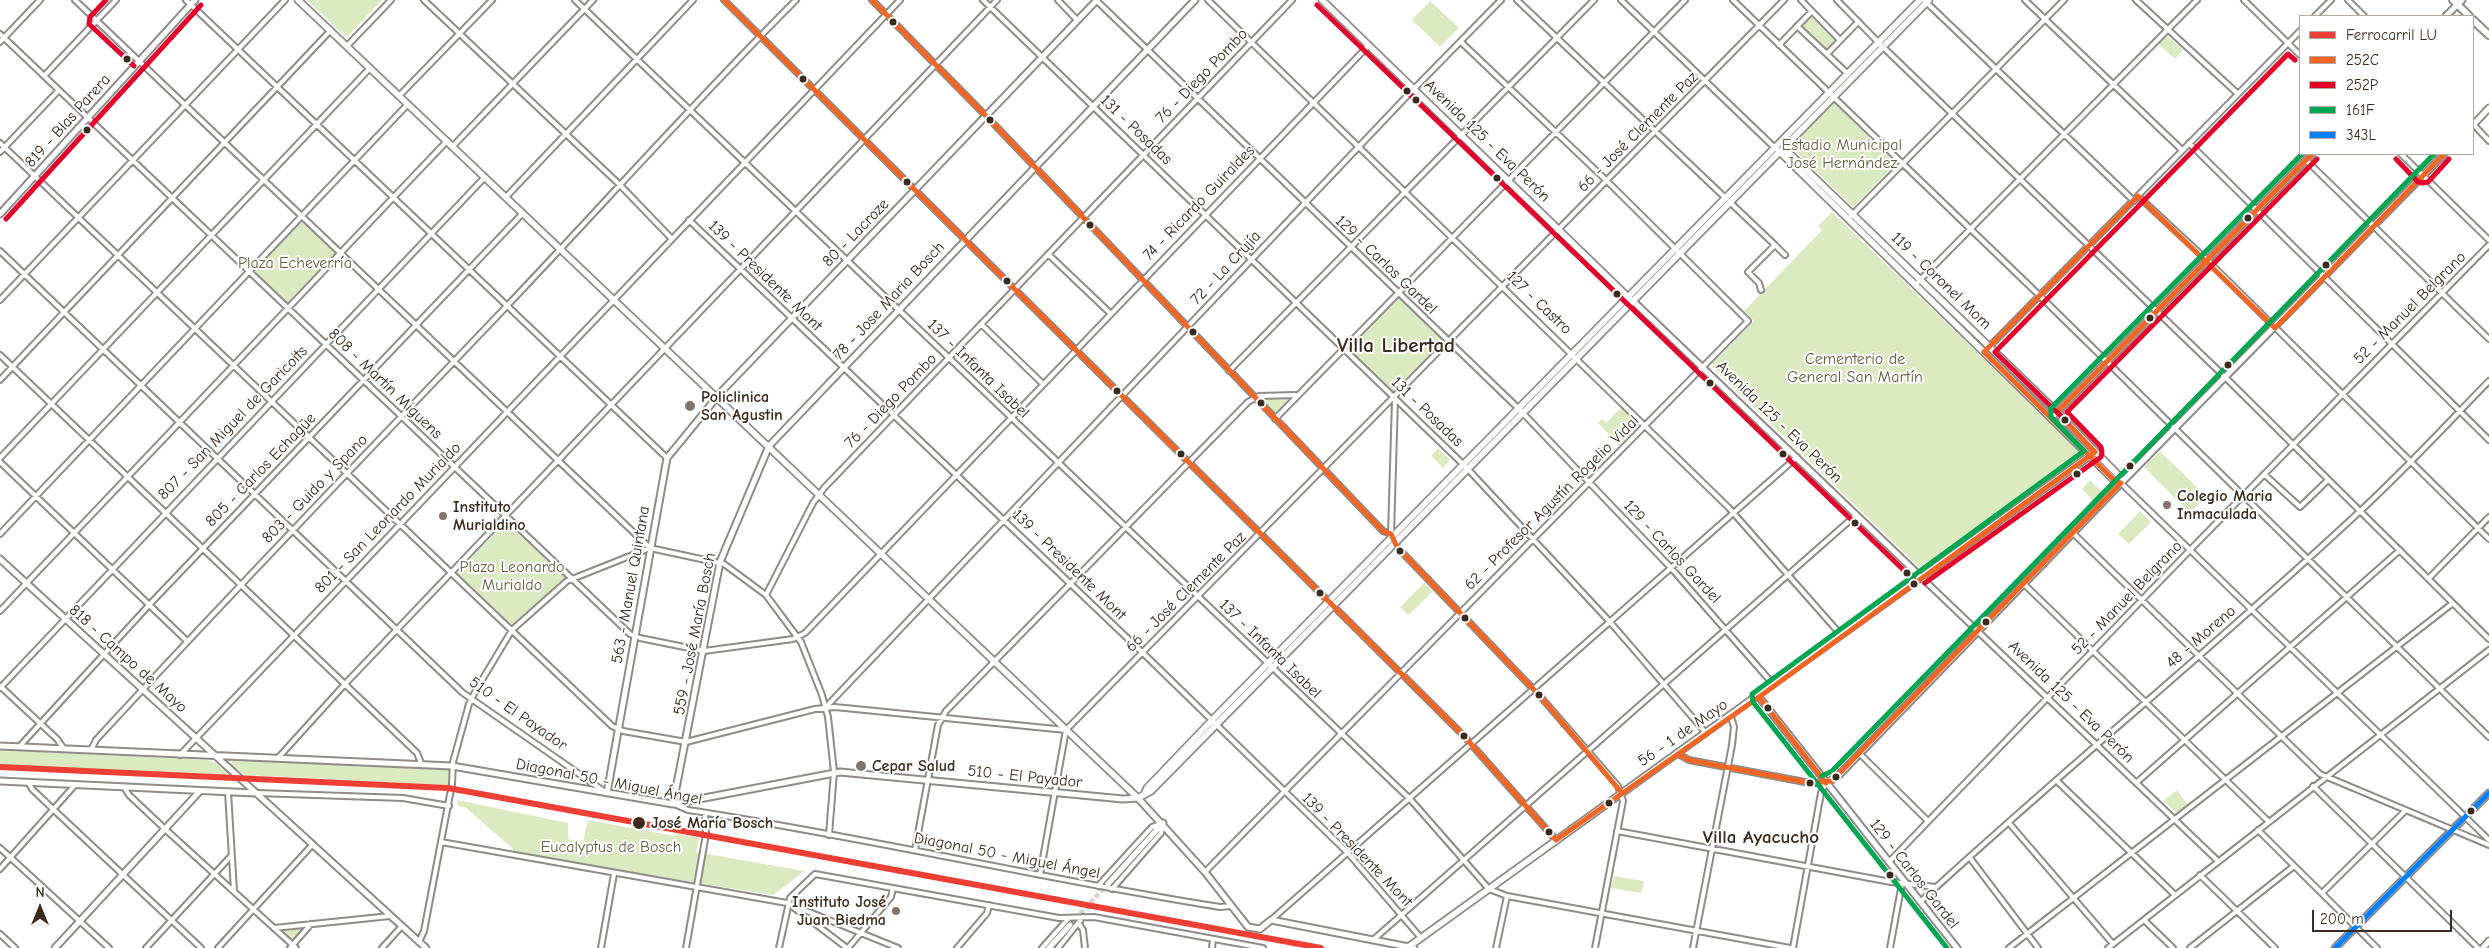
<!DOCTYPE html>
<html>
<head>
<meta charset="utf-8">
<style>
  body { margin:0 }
  #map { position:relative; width:2489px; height:948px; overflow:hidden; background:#fff; font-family:"Comic Neue",sans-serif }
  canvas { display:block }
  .legend { position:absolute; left:2299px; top:15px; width:175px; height:140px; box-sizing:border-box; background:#fff; border:1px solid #b1aaa5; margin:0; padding:6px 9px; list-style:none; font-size:15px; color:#3b2a1e }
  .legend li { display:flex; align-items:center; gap:10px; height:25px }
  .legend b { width:25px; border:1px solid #b1aaa5 }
  .north { position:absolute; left:15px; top:883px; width:50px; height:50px; -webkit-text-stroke:4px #fff; paint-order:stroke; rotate:0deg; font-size:14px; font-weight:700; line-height:20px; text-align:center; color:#3b2a1e }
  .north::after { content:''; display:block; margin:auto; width:18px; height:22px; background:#3b2a1e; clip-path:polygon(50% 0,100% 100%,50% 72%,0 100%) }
  .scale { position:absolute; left:2312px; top:910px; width:140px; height:22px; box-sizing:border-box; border:2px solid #3b2a1e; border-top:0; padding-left:6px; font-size:15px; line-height:18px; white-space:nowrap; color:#3b2a1e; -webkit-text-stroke:4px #fff; paint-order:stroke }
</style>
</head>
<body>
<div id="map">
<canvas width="2489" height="948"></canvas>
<ul class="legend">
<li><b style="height:6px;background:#ef3e33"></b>Ferrocarril LU</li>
<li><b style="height:6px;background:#f26522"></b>252C</li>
<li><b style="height:6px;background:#e4002b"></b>252P</li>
<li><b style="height:6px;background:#00a651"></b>161F</li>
<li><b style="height:6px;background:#007fff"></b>343L</li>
</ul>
<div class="north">N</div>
<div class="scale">200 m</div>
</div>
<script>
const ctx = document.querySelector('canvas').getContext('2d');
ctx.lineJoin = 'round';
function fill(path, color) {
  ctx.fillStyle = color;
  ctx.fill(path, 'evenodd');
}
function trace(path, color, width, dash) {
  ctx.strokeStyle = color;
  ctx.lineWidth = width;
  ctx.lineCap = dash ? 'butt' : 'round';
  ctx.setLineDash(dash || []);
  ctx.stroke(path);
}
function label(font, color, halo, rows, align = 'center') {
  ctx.font = font + ' "Comic Neue",sans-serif';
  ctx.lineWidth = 4;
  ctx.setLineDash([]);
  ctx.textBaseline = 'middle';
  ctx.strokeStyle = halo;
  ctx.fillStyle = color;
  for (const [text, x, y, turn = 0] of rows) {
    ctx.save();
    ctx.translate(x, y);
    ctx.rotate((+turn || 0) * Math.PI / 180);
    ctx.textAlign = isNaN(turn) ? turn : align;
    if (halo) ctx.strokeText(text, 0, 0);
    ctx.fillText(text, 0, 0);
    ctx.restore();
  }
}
fill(new Path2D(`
  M307 0H382L348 36H345Z
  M1430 1 1459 28 1440 47 1412 20Z
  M1812 15 1838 40 1827 51 1801 26Z
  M2165 37H2168L2183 50 2175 59 2158 44Z
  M1833 102 1896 164 1853 207 1790 146Z
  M1832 212 2080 452 2079 456 1923 568 1919 567 1713 368V363L1754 321 1744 311 1822 230 1818 226Z
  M302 220 337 253 288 305 253 273Z
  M1397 293 1449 342 1395 399 1342 349Z
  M1265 398 1287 399 1289 400 1275 414 1264 401Z
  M1621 408 1637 424V427L1619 445 1598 423 1602 419 1606 423Z
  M1438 448 1450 460 1443 468 1431 456Z
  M2160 451 2206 496 2190 513 2144 467Z
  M2090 480 2104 494 2095 503 2082 489Z
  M2140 511 2151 522 2129 544 2118 534Z
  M506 522 566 578 513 626 457 573Z
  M1424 583 1433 591 1409 615 1400 607Z
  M0 750 207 760 216 763 229 774 226 775 0 765Z
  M233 759 449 768 451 783 448 785 245 775 231 765Z
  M2177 790 2188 805 2177 813 2163 801Z
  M457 800 568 823V839L583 842 588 820 675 836 676 834 699 838 696 852 805 871 773 895 513 853V849L465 807 458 806Z
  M1614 876 1644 881 1641 893 1611 888Z
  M306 928 292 942 277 930Z`), '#dbeac1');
trace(new Path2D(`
  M1070 925 1107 885`), '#d8d4d2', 5, [5, 2.5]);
const minor = new Path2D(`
  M75 0 650 548 724 564 766 595 801 642 822 695 828 717 834 772 829 835
  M186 0 667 458
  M424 0 620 185 671 238
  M575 0 1410 799 1489 889 1507 896 1790 948
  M724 0 1463 735 1556 840
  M872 0 991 121 1383 531 1391 534 1397 547 1539 695 1618 786 1623 801 1595 948
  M983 0 1465 466 1610 622 1706 733
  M1058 0 1077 20
  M1096 0 1519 409 1672 569 1773 684
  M1208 0 1729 508 1841 635
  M1517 0 1775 245 1748 272 1759 283 1761 290
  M1621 0 1776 149
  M1733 0 2040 296 2489 737
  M1801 0 1840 40
  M1837 0 1882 46 2226 378 2489 639
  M1924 0 2134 201
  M2025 0 2182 150
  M2136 0 2238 94
  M2244 0 2300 55
  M2348 0 2364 16
  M2315 16 2331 0
  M1797 26 1847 73
  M0 34 630 634 640 638 704 651 793 639 805 633 1369 45
  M0 42 40 0
  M1779 45 1812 11
  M347 46 391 0
  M1827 54 1858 22
  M44 76 116 0
  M399 96 492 0
  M2473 124 2489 141
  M0 143 612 726 623 731 686 742 815 709 835 707 1066 730
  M2189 143 2489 440
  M453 146 593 0
  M0 152 58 91
  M2401 154 2489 240
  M2306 160 2489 339
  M2138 196 2208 261 2489 539
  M506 197 693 0
  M1851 216 2064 0
  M689 220 1143 653 1348 853 1421 938
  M1775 245 1785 255
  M0 251 463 693 605 792
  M1048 254 1110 313
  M1916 284 2197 0
  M0 300 285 0
  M981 324 1043 384
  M1984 352 2300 31
  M0 355 417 753 421 763
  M1229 371 1594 0
  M0 380 330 31
  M1275 419 1685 0
  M0 458 370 68
  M0 462 187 641
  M2264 474 2300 507 2328 480
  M2121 483 2489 840
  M2073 533 2320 774 2489 845
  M0 534 408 104
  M1391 534 1395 399
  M1921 577 2218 861
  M2429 578 2489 517
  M2024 584 2269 822
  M766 595 813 503 824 488 1292 0
  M0 611 447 141
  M0 686 57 739 64 749
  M0 688 485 177
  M826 707 1407 96 1501 0
  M1066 730 1784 0
  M19 747 150 604 523 213
  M91 750 96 740C230 594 368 452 504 309 602 206 696 100 796 0
  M1678 754 1689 760 1810 783H1826
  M1860 754 1928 821
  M180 755 900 0
  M278 758 345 684 997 0
  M2056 780 2175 895
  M28 782 32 789 54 810 201 948
  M2136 783 2400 550
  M2313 786 2478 948
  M124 787 129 795 165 829 296 948
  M228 792 234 891
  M257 793 403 798 449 806
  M674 804 688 810C866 837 1042 879 1220 907L1231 906
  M2009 823 2113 944
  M2258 830 2377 948
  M1617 831 1891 882 1936 887
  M441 842 787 903 898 948
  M0 848 109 948
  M915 850 938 725 946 711 1248 402 1259 396 1296 395
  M1970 858 2038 948
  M1889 862 2190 550 2489 245
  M0 869 75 785
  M1205 872 1748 321 1607 181 1461 42
  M1040 875 1066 730
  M2200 875 2275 948
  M1098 886 1152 827 1163 823 1161 833 1112 889
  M2322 893 2405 811
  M1920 902C2064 769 2216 646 2358 513 2404 471 2446 425 2489 381
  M793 907 847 948
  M1271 920 1797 457
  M2144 920 2173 948
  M1079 924 1083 930 1085 948
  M274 928 390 916
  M0 934 15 948
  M1373 940 1856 515
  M419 942 424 931 452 784 453 762 469 704 476 690 512 630 567 581 650 548
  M146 948 231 856
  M218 948 313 844
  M290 948 311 924
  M382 948 402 926
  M601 948 614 874
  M686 948 706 834 705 813
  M779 948 790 898 815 874 1059 918 1094 917 1263 948
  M848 948 891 897 893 888
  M957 948 987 913 989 905
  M1042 948 1068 919
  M1058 948 1083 917
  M1212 948 1213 939
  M1496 948 1507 896
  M1693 948 1732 745 1734 727 1731 717
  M1793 948 1821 793 1826 783
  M1890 948 1902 883
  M2009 948 2453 603
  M2108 948 2489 650
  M2190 948 2294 866`);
const tertiary = new Path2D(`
  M2446 16 2462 0
  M2473 125 2489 108
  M0 214 195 0
  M1633 301 1921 577
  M2052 417 2312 154
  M0 559 426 948
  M1759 697 1957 948
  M0 746 452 766 673 804 840 772 1123 799 1138 798 1205 872 1248 927 1260 929 1271 920 1414 948
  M0 781 254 793
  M1826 783 1837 777 2121 483 2444 154
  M607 793 667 458 722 391 1097 0
  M673 804 720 562 769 446 1195 0
  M1108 884 1163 823
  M55 948 200 791
  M1049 948 1070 925
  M2335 948 2489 793
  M2483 948 2489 941`);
const secondary = new Path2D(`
  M298 0 1138 798 1151 791 1929 0
  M1322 0 1631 300
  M1779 151 1788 152 2057 412 2120 477 2121 483
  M1779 151 2115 481 2121 483
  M1144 795 1147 788 1217 715 1920 0
  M1407 948 2095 452`);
const primary = new Path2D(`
  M2453 0 2469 16
  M2473 20 2489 35`);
trace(minor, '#8e8b88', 8);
trace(tertiary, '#8e8b88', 9);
trace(secondary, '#8e8b88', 9);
trace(primary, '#8e8b88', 10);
trace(minor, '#fff', 4);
trace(tertiary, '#fff', 5);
trace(secondary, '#fff', 5.5);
trace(primary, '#fff', 6);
trace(new Path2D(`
  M724 0 1463 735 1556 840 1759 697 2095 452 2057 412 2312 154
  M872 0 991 121 1383 531 1391 534 1397 547 1539 695 1622 793
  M1759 697 1826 783
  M1678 754 1689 760 1810 783 1832 781 2121 483 2115 481 1984 352 2138 196 2275 328 2444 154`), '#f26522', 5);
trace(new Path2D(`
  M106 0 90 17 89 24 134 66
  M1317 5 1916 582
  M2396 159 2418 182 2423 183 2428 182 2449 159
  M6 219 201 5
  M2068 423 1995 352 2288 54 2295 60
  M1925 583 2101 457 2102 452 2101 447 2067 412 2317 159`), '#e4002b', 5);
trace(new Path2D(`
  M1822 776 1832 771 2434 154
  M1947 948 1753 702 1752 694 2084 451 2051 417V408L2302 154`), '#00a651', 5);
trace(new Path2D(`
  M2335 948 2489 793`), '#007fff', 5);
trace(new Path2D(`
  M0 767 448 788 1321 948`), '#ef3e33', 6);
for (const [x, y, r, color] of [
  [893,22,4.5,"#3b2a1e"],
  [127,59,4.5,"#3b2a1e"],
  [803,79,4.5,"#3b2a1e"],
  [1407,91,4.5,"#3b2a1e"],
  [1416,100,4.5,"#3b2a1e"],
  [990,120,4.5,"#3b2a1e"],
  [87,130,4.5,"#3b2a1e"],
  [1497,178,4.5,"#3b2a1e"],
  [907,182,4.5,"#3b2a1e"],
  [2248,218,4.5,"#3b2a1e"],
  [1090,225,4.5,"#3b2a1e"],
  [2326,265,4.5,"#3b2a1e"],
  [1007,281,4.5,"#3b2a1e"],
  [1617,294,4.5,"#3b2a1e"],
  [2150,318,4.5,"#3b2a1e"],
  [1193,332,4.5,"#3b2a1e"],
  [2228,365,4.5,"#3b2a1e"],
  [1710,383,4.5,"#3b2a1e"],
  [1117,391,4.5,"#3b2a1e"],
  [1261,403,4.5,"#3b2a1e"],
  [690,406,6,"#80756d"],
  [2065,420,4.5,"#3b2a1e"],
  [1181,454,4.5,"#3b2a1e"],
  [1783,454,4.5,"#3b2a1e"],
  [2130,466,4.5,"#3b2a1e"],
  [2077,474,4.5,"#3b2a1e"],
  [2167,505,5,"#80756d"],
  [443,516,5,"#80756d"],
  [1855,523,4.5,"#3b2a1e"],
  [1400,551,4.5,"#3b2a1e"],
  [1907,573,4.5,"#3b2a1e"],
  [1914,584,4.5,"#3b2a1e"],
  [1320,593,4.5,"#3b2a1e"],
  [1465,618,4.5,"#3b2a1e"],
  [1986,622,4.5,"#3b2a1e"],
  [1539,695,4.5,"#3b2a1e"],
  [1768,708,4.5,"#3b2a1e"],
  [1464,736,4.5,"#3b2a1e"],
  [861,766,6,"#80756d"],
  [1836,777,4.5,"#3b2a1e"],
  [1810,783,4.5,"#3b2a1e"],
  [1609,803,4.5,"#3b2a1e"],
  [2471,811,4.5,"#3b2a1e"],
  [639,823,7,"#3b2a1e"],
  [1549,832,4.5,"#3b2a1e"],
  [1890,875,4.5,"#3b2a1e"],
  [896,911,5,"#80756d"]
]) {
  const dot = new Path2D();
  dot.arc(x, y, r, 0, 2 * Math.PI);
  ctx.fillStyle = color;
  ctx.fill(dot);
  trace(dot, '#fff', 2);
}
label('16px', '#3b2a1e', '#fff', [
  ["76 - Diego Pombo",1202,76,-46],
  ["819 - Blas Parera",68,121,-48],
  ["131 - Posadas",1136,130,44],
  ["66 - José Clemente Paz",1638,132,-45],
  ["Avenida 125 - Eva Perón",1487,141,44],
  ["74 - Ricardo Guiraldes",1199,203,-46],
  ["80 - Lacroze",856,233,-46],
  ["129 - Carlos Gardel",1386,265,44],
  ["72 - La Crujía",1226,268,-47],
  ["139 - Presidente Mont",765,276,44],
  ["119 - Coronel Mom",1941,281,44],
  ["78 - Jose Maria Bosch",889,301,-47],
  ["127 - Castro",1539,303,44],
  ["52 - Manuel Belgrano",2410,308,-45],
  ["137 - Infanta Isabel",978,369,44],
  ["808 - Martín Miguens",385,384,44],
  ["76 - Diego Pombo",891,401,-46],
  ["131 - Posadas",1427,412,44],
  ["Avenida 125 - Eva Perón",1779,422,44],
  ["807 - San Miguel de Garicoits",233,423,-46],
  ["805 - Carlos Echagüe",261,470,-46],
  ["803 - Guido y Spano",315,489,-46],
  ["62 - Profesor Agustín Rogelio Vidal",1552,503,-45],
  ["801 - San Leonardo Murialdo",388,518,-46],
  ["129 - Carlos Gardel",1672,552,47],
  ["139 - Presidente Mont",1069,565,44],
  ["563 - Manuel Quintana",631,585,-80],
  ["66 - José Clemente Paz",1186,592,-45],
  ["52 - Manuel Belgrano",2127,598,-46],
  ["559 - José María Bosch",695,634,-79],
  ["48 - Moreno",2201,637,-41],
  ["137 - Infanta Isabel",1270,649,44],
  ["818 - Campo de Mayo",128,659,42],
  ["Avenida 125 - Eva Perón",2071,702,44],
  ["510 - El Payador",518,714,35],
  ["56 - 1 de Mayo",1683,733,-35],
  ["510 - El Payador",1025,777,6],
  ["Diagonal 50 - Miguel Ángel",609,782,11],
  ["139 - Presidente Mont",1357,850,46],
  ["Diagonal 50 - Miguel Ángel",1007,856,11],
  ["129 - Carlos Gardel",1914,874,52]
]);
label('16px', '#625e40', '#fff', [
  ["Estadio Municipal",1842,145],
  ["José Hernández",1842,163],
  ["Plaza Echeverría",295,263],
  ["Cementerio de",1855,359],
  ["General San Martín",1855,377],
  ["Plaza Leonardo",512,567],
  ["Murialdo",512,585],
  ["Eucalyptus de Bosch",611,847]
]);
label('bold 16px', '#3b2a1e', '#fff', [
  ["Policlinica",701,397],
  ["San Agustin",701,415],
  ["Colegio Maria",2177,496],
  ["Inmaculada",2177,514],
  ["Instituto",453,507],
  ["Murialdino",453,525],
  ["Cepar Salud",872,766],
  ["Instituto José",886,902,"right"],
  ["Juan Biedma",886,920,"right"]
], 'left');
label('bold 16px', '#3b2a1e', '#fff', [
  ["José María Bosch",651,823]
], 'left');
label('bold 19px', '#3b2a1e', '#fff', [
  ["Villa Ayacucho",1761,838]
]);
label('bold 21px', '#3b2a1e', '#fff', [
  ["Villa Libertad",1396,346]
]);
</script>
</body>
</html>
